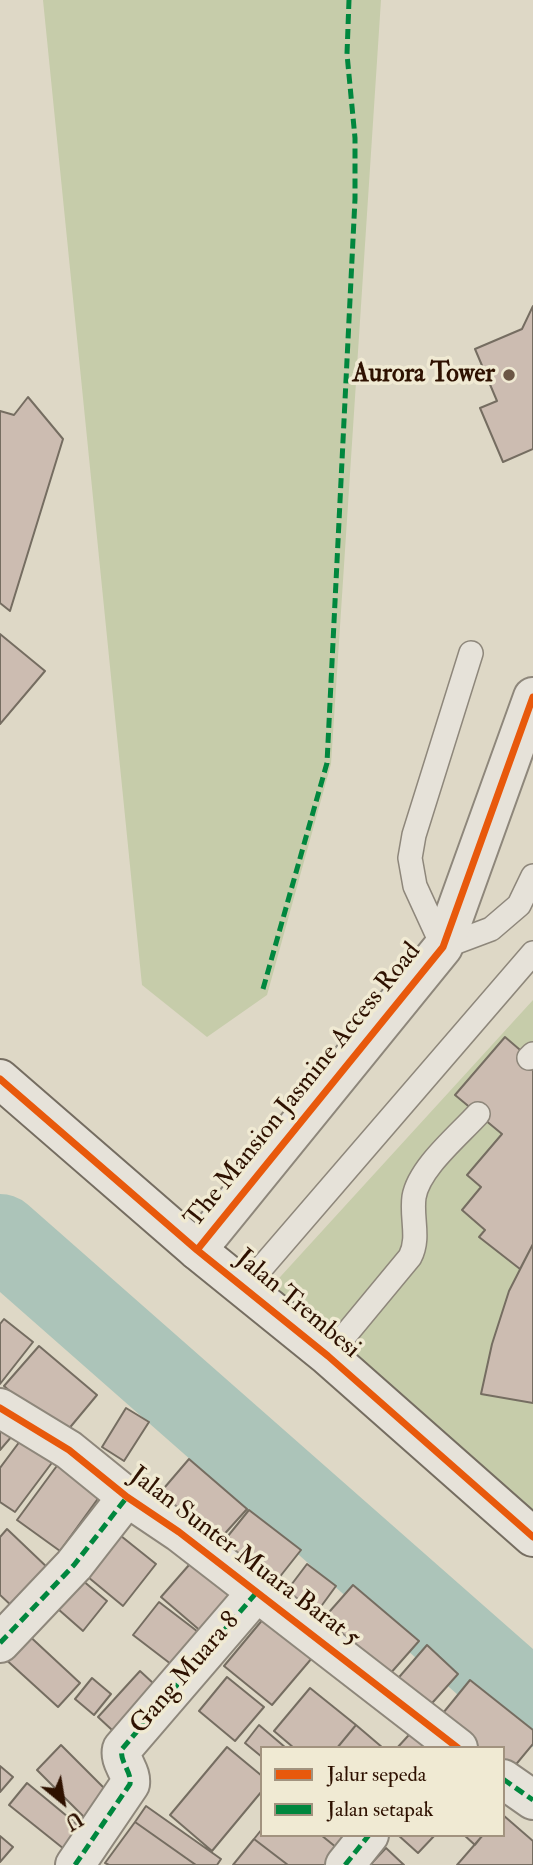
<!DOCTYPE html>
<html>
<head>
<meta charset="utf-8">
<style>
  body { margin:0 }
  #map { position:relative; width:533px; height:1865px; overflow:hidden; background:#ded8c6; font-family:"IM FELL Double Pica",serif }
  canvas { display:block }
  .legend { position:absolute; left:260px; top:1746px; width:245px; height:91px; box-sizing:border-box; background:#f0ead3; border:2px solid #a2937f; margin:0; padding:9px 12px; list-style:none; font-size:21px; color:#2e1100 }
  .legend li { display:flex; align-items:center; gap:14px; height:35px }
  .legend b { width:35px; border:2px solid #a2937f }
  .north { position:absolute; left:28px; top:1767px; width:70px; height:70px; -webkit-text-stroke:5px #f0ead3; paint-order:stroke; rotate:150deg; font-size:19px; font-weight:700; line-height:28px; text-align:center; color:#2e1100 }
  .north::after { content:''; display:block; margin:auto; width:24px; height:32px; background:#2e1100; clip-path:polygon(50% 0,100% 100%,50% 72%,0 100%) }
</style>
</head>
<body>
<div id="map">
<canvas width="533" height="1865"></canvas>
<ul class="legend">
<li><b style="height:9px;background:#e8590c"></b>Jalur sepeda</li>
<li><b style="height:9px;background:#00873e"></b>Jalan setapak</li>
</ul>
<div class="north">U</div>
</div>
<script>
const ctx = document.querySelector('canvas').getContext('2d');
ctx.lineJoin = 'round';
function fill(path, color) {
  ctx.fillStyle = color;
  ctx.fill(path, 'evenodd');
}
function trace(path, color, width, dash) {
  ctx.strokeStyle = color;
  ctx.lineWidth = width;
  ctx.lineCap = dash ? 'butt' : 'round';
  ctx.setLineDash(dash || []);
  ctx.stroke(path);
}
function label(font, color, halo, rows, align = 'center') {
  ctx.font = font + ' "IM FELL Double Pica",serif';
  ctx.lineWidth = 7;
  ctx.setLineDash([]);
  ctx.textBaseline = 'middle';
  ctx.strokeStyle = halo;
  ctx.fillStyle = color;
  for (const [text, x, y, turn = 0] of rows) {
    ctx.save();
    ctx.translate(x, y);
    ctx.rotate((+turn || 0) * Math.PI / 180);
    ctx.textAlign = isNaN(turn) ? turn : align;
    if (halo) ctx.strokeText(text, 0, 0);
    ctx.fillText(text, 0, 0);
    ctx.restore();
  }
}
fill(new Path2D(`
  M43 0H381L331 764 267 995 207 1037 142 985Z
  M533 1000V1537L260 1299Z`), '#c6ccaa');
trace(new Path2D(`
  M0 1236 533 1705`), '#acc4b9', 84);
const building = new Path2D(`
  M533 306V449L503 462 480 408 497 401 475 349 522 329Z
  M28 397 63 439 10 611 0 603V411L14 415Z
  M0 634 45 671 0 724Z
  M505 1037 533 1061V1244L520 1269 479 1237 485 1230 462 1210 481 1187 467 1175 502 1134 455 1095Z
  M533 1244V1403L481 1394 492 1344 509 1291Z
  M4 1319 33 1342 0 1384V1324Z
  M39 1346 97 1395 62 1437 4 1386Z
  M126 1408 149 1422 124 1461 102 1447Z
  M0 1414 18 1429 0 1450Z
  M29 1429 60 1452 15 1512 0 1502V1468Z
  M189 1459 247 1509 210 1550 153 1501Z
  M59 1463 102 1493 60 1551 17 1520Z
  M249 1510 301 1550 267 1593 215 1552Z
  M7 1529 50 1570 14 1608 0 1595V1537Z
  M121 1536 156 1564 123 1606 88 1577Z
  M196 1557 245 1600 210 1639 161 1597Z
  M307 1564 336 1586 306 1627 276 1605Z
  M82 1580 107 1601 83 1631 58 1609Z
  M353 1585 419 1641 389 1675 323 1619Z
  M159 1602 206 1638 180 1671 133 1635Z
  M264 1618 312 1658 272 1705 224 1666Z
  M24 1631 80 1683 58 1707 2 1656Z
  M427 1645 458 1674 425 1711 394 1683Z
  M140 1671 167 1696 125 1742 98 1717Z
  M227 1677 264 1707 235 1741 199 1711Z
  M92 1678 111 1694 94 1715 75 1699Z
  M470 1680 533 1730V1744L508 1774 503 1771V1748H475L439 1718Z
  M310 1688 356 1725 337 1748H294L274 1731Z
  M259 1725 286 1748H262V1757L245 1743Z
  M356 1725 383 1748H337Z
  M418 1725 439 1748H397Z
  M61 1745 116 1800 92 1825 37 1770Z
  M227 1747 262 1776V1791L212 1851 170 1815Z
  M0 1766 13 1777 0 1792Z
  M27 1783 91 1836 74 1857 9 1805Z
  M146 1806 221 1859 217 1865H196L135 1822Z
  M503 1815 533 1841V1865H457L483 1835H503Z
  M135 1822 196 1865H109L105 1863Z
  M262 1829V1835H321L342 1852 332 1865H288L254 1839Z
  M321 1835H356L342 1852Z
  M398 1835H435L418 1853Z
  M464 1835H483L475 1845Z
  M0 1836 13 1847 0 1862Z
  M254 1839 288 1865H233Z
  M386 1848 404 1865H370Z`);
fill(building, '#ccbcb1');
trace(building, '#756d61', 2);
const lane = new Path2D(`
  M471 653 414 835 410 858 415 886 443 947 491 929 519 905 533 876
  M529 1058 533 1054
  M245 1287 533 953
  M328 1356 410 1257C420 1238 411 1218 414 1197 419 1168 458 1136 478 1114`);
const street = new Path2D(`
  M197 1250 443 947 533 697
  M0 1408 69 1450 127 1497 179 1532 458 1748
  M0 1643 74 1565 127 1497
  M503 1779 533 1800
  M75 1865 130 1784C132 1771 119 1762 122 1749L257 1592
  M345 1865 369 1835`);
const secondary = new Path2D(`
  M0 1079 197 1250 328 1356 533 1537`);
trace(lane, '#8e877b', 26);
trace(street, '#8e877b', 42);
trace(secondary, '#756d61', 42);
trace(lane, '#e6e2d9', 23);
trace(street, '#e6e2d9', 38);
trace(secondary, '#e6e2d9', 38);
trace(new Path2D(`
  M263 989 327 763 355 199V138L347 54 349 0
  M0 1643 74 1565 127 1497
  M503 1779 533 1800
  M75 1865 130 1784C132 1771 119 1762 122 1749L257 1592
  M345 1865 369 1835`), '#00873e', 5, [10, 5]);
trace(new Path2D(`
  M0 1079 197 1250 328 1356 533 1537
  M197 1250 443 947 533 697
  M0 1408 69 1450 127 1497 179 1532 458 1748`), '#e8590c', 7);
for (const [x, y, r, color] of [
  [509,375,7,"#6c5745"]
]) {
  const dot = new Path2D();
  dot.arc(x, y, r, 0, 2 * Math.PI);
  ctx.fillStyle = color;
  ctx.fill(dot);
  trace(dot, '#f0ead3', 2.5);
}
label('bold 26px', '#2e1100', '#f0ead3', [
  ["Aurora Tower",495,375]
], 'right');
label('26px', '#2e1100', '#f0ead3', [
  ["The Mansion Jasmine Access Road",304,1086,-51],
  ["Jalan Trembesi",297,1305,40],
  ["Jalan Sunter Muara Barat 5",244,1558,37],
  ["Gang Muara 8",186,1674,-49]
]);
</script>
</body>
</html>
